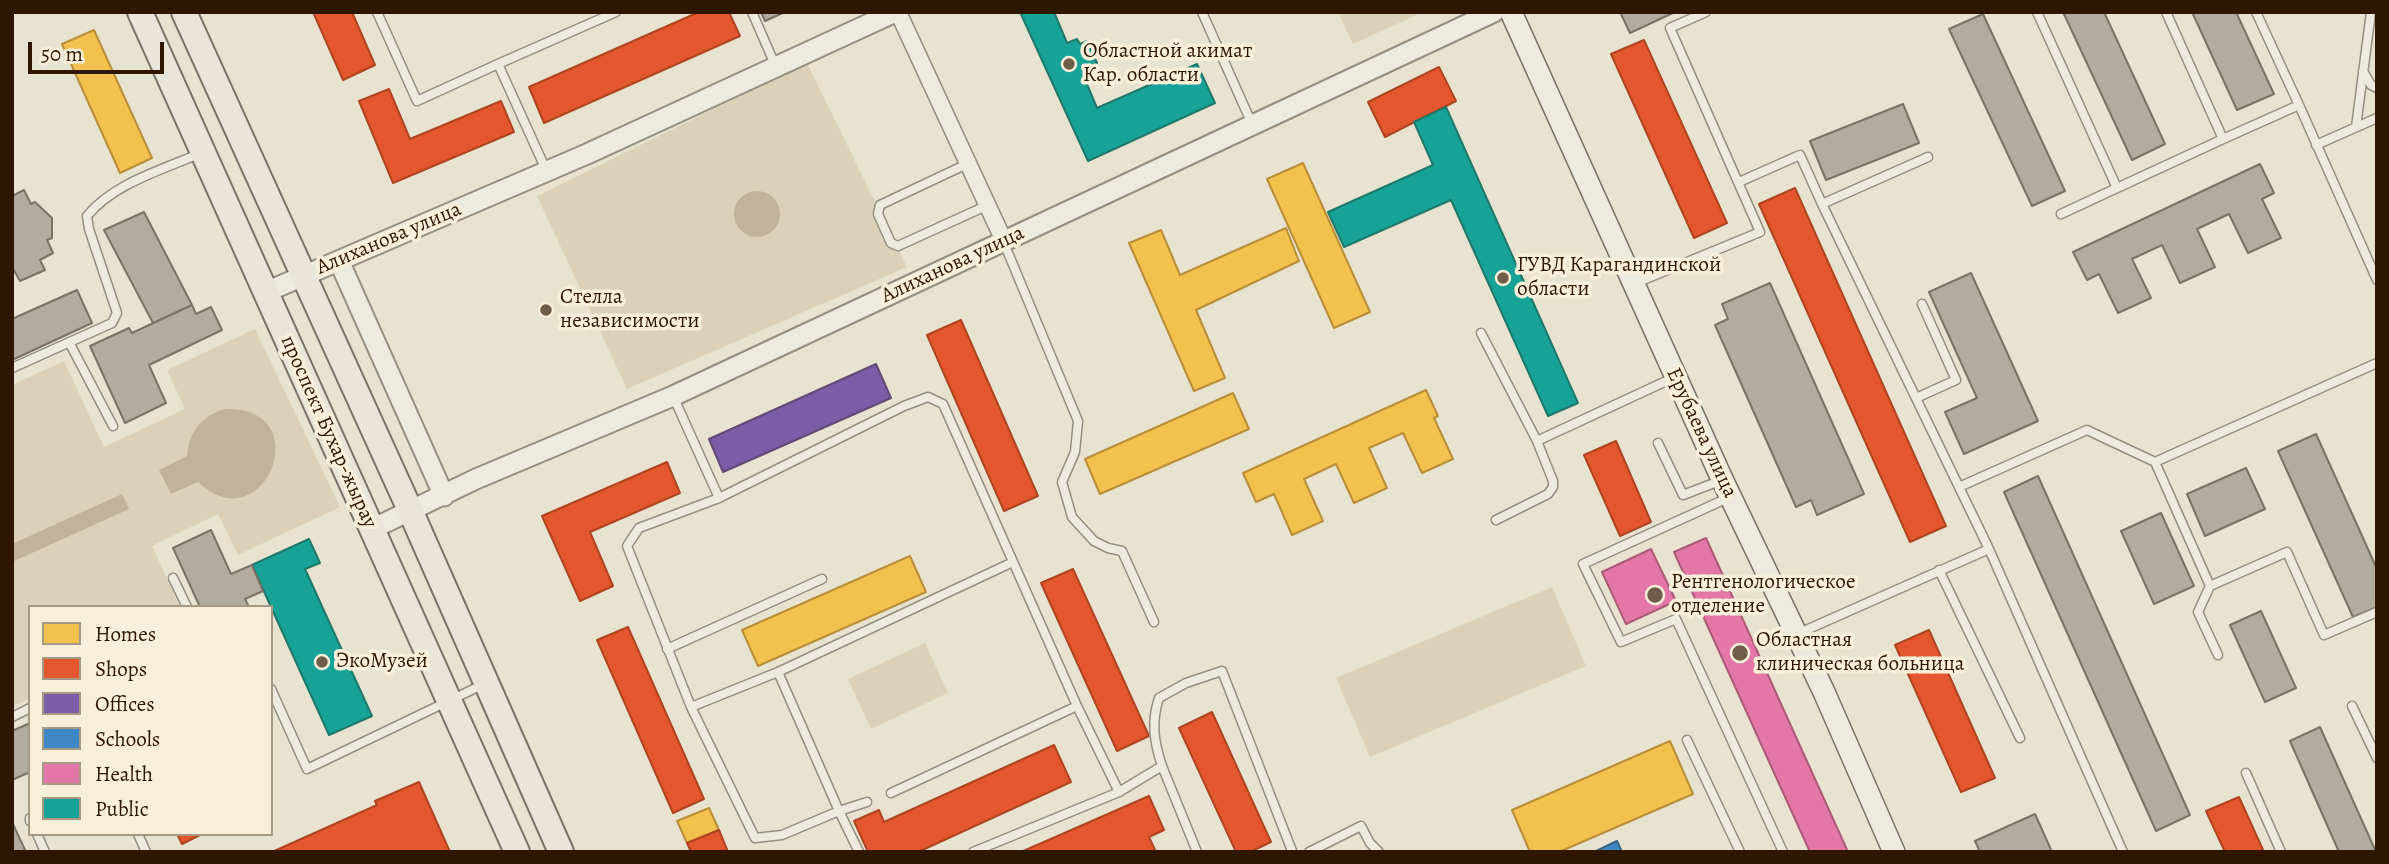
<!DOCTYPE html>
<html>
<head>
<meta charset="utf-8">
<style>
  body { margin:0 }
  #map { position:relative; width:2389px; height:864px; overflow:hidden; background:#e8e2d0; font-family:Alegreya,serif }
  canvas { display:block }
  .frame { position:absolute; inset:0; border:14px solid #2f1600; pointer-events:none }
  .legend { position:absolute; left:28px; top:605px; width:245px; height:231px; box-sizing:border-box; background:#f7efda; border:2px solid #a79883; margin:0; padding:9px 12px; list-style:none; font-size:21px; color:#2f1600 }
  .legend li { display:flex; align-items:center; gap:14px; height:35px }
  .legend b { width:35px; border:2px solid #a79883 }
  .scale { position:absolute; left:28px; top:42px; width:136px; height:32px; box-sizing:border-box; border:4px solid #2f1600; border-top:0; padding-left:9px; font-size:21px; line-height:24px; white-space:nowrap; color:#2f1600; -webkit-text-stroke:5px #f7efda; paint-order:stroke }
</style>
</head>
<body>
<div id="map">
<canvas width="2389" height="864"></canvas>
<div class="frame"></div>
<ul class="legend">
<li><b style="height:19px;background:#f2c14e"></b>Homes</li>
<li><b style="height:19px;background:#e4572e"></b>Shops</li>
<li><b style="height:19px;background:#7b5ea7"></b>Offices</li>
<li><b style="height:19px;background:#3f88c5"></b>Schools</li>
<li><b style="height:19px;background:#e377a8"></b>Health</li>
<li><b style="height:19px;background:#17a398"></b>Public</li>
</ul>
<div class="scale">50 m</div>
</div>
<script>
const ctx = document.querySelector('canvas').getContext('2d');
ctx.lineJoin = 'round';
function fill(path, color) {
  ctx.fillStyle = color;
  ctx.fill(path, 'evenodd');
}
function trace(path, color, width, dash) {
  ctx.strokeStyle = color;
  ctx.lineWidth = width;
  ctx.lineCap = dash ? 'butt' : 'round';
  ctx.setLineDash(dash || []);
  ctx.stroke(path);
}
function label(font, color, halo, rows, align = 'center') {
  ctx.font = font + ' Alegreya,serif';
  ctx.lineWidth = 7;
  ctx.setLineDash([]);
  ctx.textBaseline = 'middle';
  ctx.strokeStyle = halo;
  ctx.fillStyle = color;
  for (const [text, x, y, turn = 0] of rows) {
    ctx.save();
    ctx.translate(x, y);
    ctx.rotate((+turn || 0) * Math.PI / 180);
    ctx.textAlign = isNaN(turn) ? turn : align;
    if (halo) ctx.strokeText(text, 0, 0);
    ctx.fillText(text, 0, 0);
    ctx.restore();
  }
}
fill(new Path2D(`
  M1338 12H1423L1353 44Z
  M807 63 907 267 627 389 537 196Z
  M255 329 340 507 238 555 218 514 152 546 180 607H30V698L12 707V385L64 361 104 447 185 409 167 370Z
  M1552 587 1586 666 1370 757 1336 678Z
  M925 643 948 693 871 729 848 679Z`), '#dcd1b8');
fill(new Path2D(`
  M734 214a23 23 0 1 1 46 0a23 23 0 1 1-46 0Z
  M225 409C320 406 264 545 198 482L171 494 159 470 187 456C189 432 201 416 225 409Z
  M122 494 129 509 12 562V544Z`), '#c1b39a');
const homes = new Path2D(`
  M94 30 152 158 120 173 62 44Z
  M1303 163 1370 312 1334 328 1267 179Z
  M1286 228 1299 261 1196 310 1225 378 1194 391 1129 243 1161 230 1180 275Z
  M1426 390 1438 416 1434 418 1453 459 1422 473 1403 433 1369 448 1387 488 1354 503 1336 464 1304 479 1323 521 1292 535 1274 494 1256 502 1243 473Z
  M1233 393 1249 429 1100 494 1085 459Z
  M910 556 926 592 758 666 742 630Z
  M1670 741 1693 794 1559 852H1530L1512 810Z
  M709 808 719 830 687 843 677 821Z`);
fill(homes, '#f2c14e');
trace(homes, '#b88e37', 2);
const shops = new Path2D(`
  M313 12H352L375 65 343 80Z
  M699 12H729L740 36 544 123 529 87Z
  M1644 40 1727 223 1694 238 1611 54Z
  M1439 67 1456 101 1385 137 1368 102Z
  M389 89 410 139 501 101 514 132 393 183 359 101Z
  M1795 188 1946 526 1910 542 1759 204Z
  M961 320 1038 496 1004 511 927 335Z
  M1616 441 1651 522 1620 536 1584 455Z
  M667 462 680 493 590 532 613 586 580 601 542 516Z
  M1073 569 1149 736 1117 751 1041 583Z
  M628 627 704 799 673 813 597 640Z
  M1929 630 1995 778 1961 792 1895 645Z
  M1212 712 1271 842 1250 852H1236L1179 728Z
  M1054 745 1071 782 918 852H868L854 821 879 810 884 822Z
  M419 782 450 852H272L377 805 375 801Z
  M1149 796 1164 830 1149 837 1156 852H1021Z
  M2239 797 2264 852H2225L2206 811Z
  M719 830 728 852H691L687 843Z
  M177 834H202L182 844Z`);
fill(shops, '#e4572e');
trace(shops, '#ae4420', 2);
const offices = new Path2D(`
  M876 364 891 398 723 472 709 439Z`);
fill(offices, '#7b5ea7');
trace(offices, '#644875', 2);
const schools = new Path2D(`
  M1617 841 1622 852H1594Z`);
fill(schools, '#3f88c5');
trace(schools, '#3a668a', 2);
const health = new Path2D(`
  M1706 538 1848 852H1810L1674 552Z
  M1651 549 1676 601 1626 624 1602 572Z`);
fill(health, '#e377a8');
trace(health, '#ad5a76', 2);
const public = new Path2D(`
  M1020 12H1054L1067 43 1077 39 1080 44 1087 41 1097 63 1088 67 1091 74 1084 77 1097 108 1197 64 1215 103 1088 161Z
  M1446 107 1578 403 1548 416 1451 200 1344 247 1328 212 1433 165 1414 122Z
  M309 539 320 563 305 569 372 716 329 735 252 565Z`);
fill(public, '#17a398');
trace(public, '#1e796a', 2);
const building = new Path2D(`
  M761 12H785L765 21Z
  M1620 12H1675L1630 33Z
  M2063 12H2104L2165 144 2132 160Z
  M2192 12H2236L2274 94 2237 110Z
  M1983 14 2065 191 2032 206 1949 29Z
  M1903 104 1919 143 1826 180 1810 141Z
  M2260 164 2274 193 2262 199 2281 238 2248 253 2229 214 2197 229 2215 267 2180 283 2162 245 2132 259 2151 298 2118 313 2099 274 2087 280 2073 252Z
  M24 190 31 204 35 202 52 218V238L47 240 53 253 40 260 45 270 20 281 12 267V196Z
  M144 212 192 305 153 323 104 230Z
  M1971 273 2038 421 1964 454 1945 412 1977 398 1929 292Z
  M1770 283 1864 494 1817 515 1811 500 1796 507 1715 325 1728 319 1722 304Z
  M77 290 92 323 12 360V319Z
  M192 305 196 314 211 307 222 330 149 365 166 403 125 423 90 346 129 328 132 333Z
  M2316 434 2377 569V607L2353 617 2278 451Z
  M2246 468 2265 509 2205 536 2187 494Z
  M2038 476 2190 815 2156 831 2004 492Z
  M2161 513 2194 586 2154 604 2121 531Z
  M211 530 231 574 252 565 263 591 245 599 249 607H200L173 548Z
  M2261 611 2296 688 2265 702 2230 625Z
  M30 723V772L12 780V731Z
  M2320 727 2376 852H2339L2290 741Z
  M2035 814 2052 852H1980L1975 841Z
  M12 822 26 852H12Z`);
fill(building, '#b2ac9e');
trace(building, '#7a7266', 2);
const service = new Path2D(`
  M377 12 417 101 498 64 547 172
  M752 12 776 67
  M1202 12 1252 124
  M2037 12 2117 188 2061 214
  M2256 12 2299 105
  M498 64 616 12
  M2363 71 2371 85 2377 88
  M2356 127 2371 12
  M2223 139 2299 105 2377 280
  M2316 145 2377 118
  M967 164 880 205 878 214 891 243 898 246 986 206
  M1739 182 1800 155 1822 204 1928 157
  M2117 188 2223 139 2166 12
  M1822 204 1989 549 2123 852
  M1004 243 1078 421 1075 452 1062 482 1072 517 1094 541 1108 548 1122 551 1154 622
  M1636 283 1760 232 1670 28 1706 12
  M1481 333 1537 441 1675 377
  M69 342 113 426
  M12 368 112 323 117 313 89 229 87 216C114 183 162 170 201 153
  M673 396 719 498
  M1916 398 1956 380 1922 304
  M1658 443 1683 495 1722 480
  M2155 462 2377 363
  M1959 487 2087 430 2155 462 2210 586 2287 552 2324 635 2377 612
  M1730 497 1583 564 1621 642 1676 619 1783 852
  M1496 520 1548 494 1553 487V481L1537 441
  M1939 570 2020 738
  M173 578 187 607
  M2210 586 2198 612 2218 655
  M1797 634 1989 549
  M667 649 822 579
  M778 672 839 811 867 802
  M271 689 307 769 484 684
  M2352 706 2377 758
  M691 707 627 546 639 528 719 498 904 406 928 397 943 404 1077 706 1119 792
  M12 717 30 708
  M1687 740 1740 852
  M1162 766 1197 852
  M2246 773 2281 852
  M891 793 1077 706
  M30 818V821
  M37 834 45 852
  M138 834 146 852
  M859 852 839 811 782 835 755 838 691 707 778 672 1013 562
  M973 852 1119 792 1162 766C1154 742 1151 722 1159 698L1186 683 1222 671 1292 851
  M1309 852 1361 826 1370 843 1379 852`);
const minor = new Path2D(`
  M898 12 1004 241`);
const tertiary = new Path2D(`
  M339 261 444 496
  M266 292 587 154 895 12
  M372 529 476 479 673 396 1494 12`);
const secondary = new Path2D(`
  M1511 12 1722 479 1824 692 1894 852`);
const primary = new Path2D(`
  M140 12 517 852
  M184 12 410 510 561 852`);
trace(service, '#958e81', 11);
trace(minor, '#958e81', 19);
trace(tertiary, '#958e81', 23);
trace(secondary, '#7a7266', 24);
trace(primary, '#7a7266', 28);
trace(service, '#edeae0', 8);
trace(minor, '#edeae0', 16);
trace(tertiary, '#edeae0', 19);
trace(secondary, '#edeae0', 21);
trace(primary, '#eae5db', 24);
for (const [x, y, r, color] of [
  [1069,64,7,"#705d49"],
  [1503,278,7,"#705d49"],
  [546,310,7,"#705d49"],
  [1655,595,9,"#705d49"],
  [1740,653,9,"#705d49"],
  [322,662,7,"#705d49"]
]) {
  const dot = new Path2D();
  dot.arc(x, y, r, 0, 2 * Math.PI);
  ctx.fillStyle = color;
  ctx.fill(dot);
  trace(dot, '#f7efda', 2.5);
}
label('21px', '#2f1600', '#f7efda', [
  ["Областной акимат",1083,52],
  ["Кар. области",1083,76],
  ["ГУВД Карагандинской",1517,266],
  ["области",1517,290],
  ["Стелла",560,298],
  ["независимости",560,322],
  ["Рентгенологическое",1671,583],
  ["отделение",1671,607],
  ["Областная",1756,641],
  ["клиническая больница",1756,665],
  ["ЭкоМузей",336,662]
], 'left');
label('21px', '#2f1600', '#f7efda', [
  ["Алиханова улица",389,239,-23],
  ["Алиханова улица",953,265,-25],
  ["проспект Бухар-жырау",328,432,66],
  ["Ерубаева улица",1701,433,65]
]);
</script>
</body>
</html>
